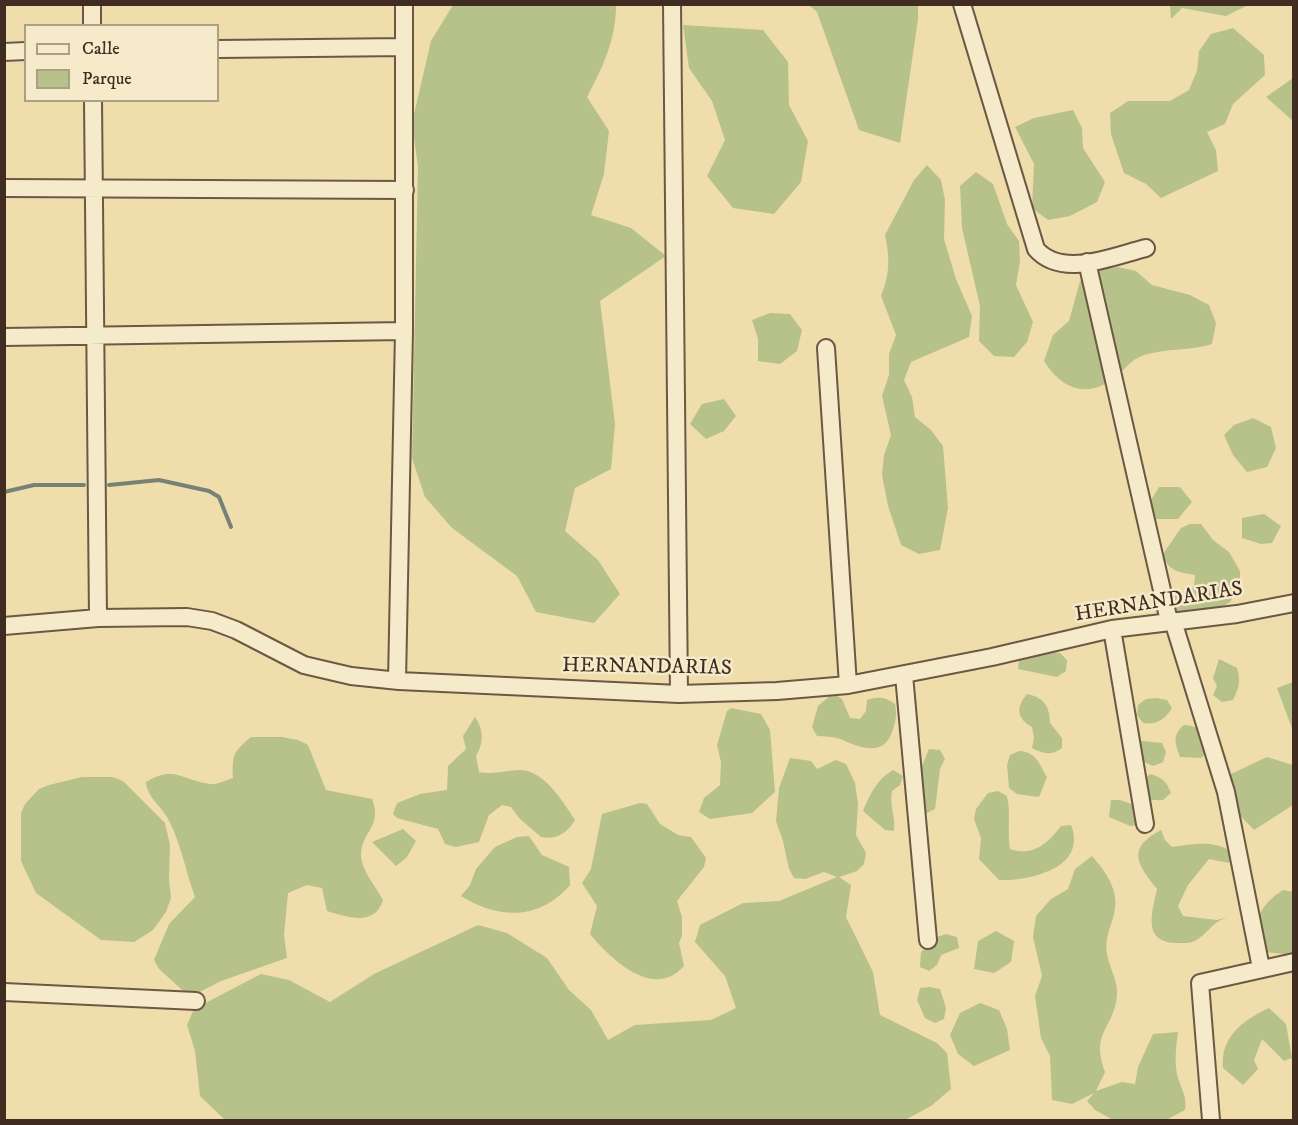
<!DOCTYPE html>
<html>
<head>
<meta charset="utf-8">
<style>
  body { margin:0 }
  #map { position:relative; width:1298px; height:1125px; overflow:hidden; background:#efdeac; font-family:"IM FELL DW Pica",serif }
  canvas { display:block }
  .frame { position:absolute; inset:0; border:6px solid #412c22; pointer-events:none }
  .legend { position:absolute; left:24px; top:24px; width:195px; height:78px; box-sizing:border-box; background:#f5eac9; border:2px solid #ad9e86; margin:0; padding:8px 10px; list-style:none; font-size:18px; color:#412c22 }
  .legend li { display:flex; align-items:center; gap:12px; height:30px }
  .legend b { width:30px; border:2px solid #ad9e86 }
</style>
</head>
<body>
<div id="map">
<canvas width="1298" height="1125"></canvas>
<div class="frame"></div>
<ul class="legend">
<li><b style="height:8px;background:#f5eac9"></b>Calle</li>
<li><b style="height:16px;background:#b7c18a"></b>Parque</li>
</ul>
</div>
<script>
const ctx = document.querySelector('canvas').getContext('2d');
ctx.lineJoin = 'round';
function fill(path, color) {
  ctx.fillStyle = color;
  ctx.fill(path, 'evenodd');
}
function trace(path, color, width, dash) {
  ctx.strokeStyle = color;
  ctx.lineWidth = width;
  ctx.lineCap = dash ? 'butt' : 'round';
  ctx.setLineDash(dash || []);
  ctx.stroke(path);
}
function label(font, color, halo, rows, align = 'center') {
  ctx.font = font + ' "IM FELL DW Pica",serif';
  ctx.lineWidth = 5;
  ctx.setLineDash([]);
  ctx.textBaseline = 'middle';
  ctx.strokeStyle = halo;
  ctx.fillStyle = color;
  for (const [text, x, y, turn = 0] of rows) {
    ctx.save();
    ctx.translate(x, y);
    ctx.rotate((+turn || 0) * Math.PI / 180);
    ctx.textAlign = isNaN(turn) ? turn : align;
    if (halo) ctx.strokeText(text, 0, 0);
    ctx.fillText(text, 0, 0);
    ctx.restore();
  }
}
fill(new Path2D(`
  M453 5H616C616 39 603 67 587 97L609 131 604 174 591 215 631 228 666 256 600 301 615 424 611 469 575 488 565 531 598 560 620 594 594 623 536 612 517 576 452 528 425 497 412 458 418 167 412 123 431 41Z
  M809 5H918V19L900 143 859 130 817 12Z
  M1170 5V4L1248 5 1226 16 1182 8 1171 19Z
  M683 25 763 30 788 62 789 105 808 141 801 182 774 214 733 208 707 176 725 140 712 101 689 68Z
  M1233 28 1264 55 1265 75 1233 104 1225 124 1207 132 1216 150 1218 171 1161 198 1146 184 1124 173 1111 134 1110 113 1128 101H1170L1189 90 1197 71 1199 51 1211 34Z
  M1293 78V121L1266 97Z
  M1073 110 1082 128 1083 148 1105 182 1097 202 1070 216 1048 220 1032 208 1034 164 1015 127 1034 118Z
  M927 165 941 180 945 200 944 239 956 279 972 316 969 337 911 362 904 380 912 397 915 417 931 430 943 446 948 508 940 550 919 554 901 545 888 506 882 475 884 455 891 435 882 396 889 375V354L896 335 881 296C890 274 890 258 885 235L914 180Z
  M976 172 993 184 1007 224 1019 241 1020 262 1016 285 1033 322 1027 342 1014 357 994 356 979 341 980 306 962 228 960 186Z
  M1118 267 1136 271 1152 285 1190 295 1209 305 1216 323 1212 344C1190 351 1169 348 1148 354 1129 359 1128 368 1114 378 1086 400 1060 387 1044 361L1053 335 1069 321 1080 281 1097 271Z
  M770 313 790 314 802 330 797 351 780 364 758 361V339L752 320Z
  M724 399 736 416 724 431 706 439 690 424 702 404Z
  M1253 418 1271 427 1276 448 1267 467 1247 472 1233 455 1224 435 1234 425Z
  M1159 487H1180L1192 502 1178 519H1156L1148 505Z
  M1264 514 1281 526 1272 543 1261 544 1242 538V518Z
  M1190 524H1201L1213 540 1229 552 1240 571V581L1231 601 1213 614H1164L1168 596 1188 594 1194 586 1195 575C1179 572 1168 572 1163 554L1181 528Z
  M1049 652 1060 653 1067 660 1066 671 1057 677 1018 669 1019 659Z
  M1219 659 1237 668C1241 681 1239 688 1233 700L1222 702 1213 695 1217 686 1213 678Z
  M1293 682V731L1277 688Z
  M833 693 842 699 850 718 860 719 866 711 867 700C879 696 885 697 895 704 897 714 896 722 892 732 883 758 859 747 840 739 833 736 824 737 817 736L812 727 818 706Z
  M1027 694C1043 697 1050 706 1050 723L1062 738V748C1051 756 1044 754 1032 748L1034 738 1032 727C1016 718 1016 707 1027 694Z
  M1156 698 1167 700 1172 708C1165 720 1156 725 1143 723L1137 715 1138 705 1146 699Z
  M731 708 761 714 770 730 775 792 752 813 710 819 699 812 704 798 720 785 721 762 717 745 727 711Z
  M475 717C484 730 484 743 476 756L479 772C495 775 506 770 521 770 545 771 563 802 575 820 567 833 557 840 541 837L520 819 511 807 502 805 489 815 479 842 456 847 445 844 438 829 397 818 393 814 397 803 420 794 447 790 448 766 466 749 463 736Z
  M1184 725C1203 726 1204 735 1208 751L1201 758 1180 757C1175 743 1172 735 1184 725Z
  M251 737H282L298 740 308 745 326 790 372 799C384 830 356 833 362 862 365 874 377 889 383 900 375 927 347 917 327 911L322 888 307 885 288 893 284 935 287 958 221 981 190 997 159 969 154 960 169 924 195 897C185 870 181 842 167 817 160 805 147 797 146 782 175 765 181 780 210 784 217 785 226 780 233 778 232 755 233 752 251 737Z
  M1142 741 1162 743 1166 752 1163 762 1153 766 1133 757 1129 747Z
  M929 749 940 750 945 759 940 769 935 809 917 818 909 812 907 802Z
  M1019 751C1036 752 1039 763 1047 777L1039 797 1017 794 1009 788 1007 765 1010 755Z
  M1267 757 1293 765V805L1254 830 1232 807 1229 775Z
  M790 758 811 761 817 769 836 760 846 764 855 783 858 804 856 835 866 853 864 864 857 871 839 877 851 885 846 917 873 972 880 1015 937 1043 947 1053 951 1089 931 1106 905 1120H225L200 1096 195 1051 187 1025 194 1009 261 974 289 980 330 1002 374 974 478 925 507 933 547 958 569 990 591 1010 608 1040 635 1025 711 1020 736 1008 725 976 695 942 700 925 743 903 779 901 837 877 824 872 805 879 794 878 789 869 783 841 776 821 779 788Z
  M893 770 903 776 900 785 892 791C889 806 896 817 894 831L885 830 863 811C870 794 877 779 893 770Z
  M1150 774C1162 777 1167 782 1171 793L1163 800H1140L1142 782Z
  M82 777H112L123 781 165 823 170 845 169 879 171 898 166 912 153 930 134 942 101 940 36 893 21 861V813L25 804 39 789 49 785Z
  M998 791 1007 796C1011 813 1007 832 1010 849 1033 857 1048 843 1061 826L1071 825C1088 868 1030 881 999 880L979 859 981 838 974 819 976 809 988 793Z
  M1111 800H1120L1140 807V825L1130 826 1109 817Z
  M640 803 647 804 660 824 678 835 691 837 706 858 704 867 677 901 682 917V936L679 943 684 966C653 1001 610 958 590 934L597 906 582 883 591 869 602 814Z
  M403 829 416 841 407 857 396 866 372 842Z
  M1161 830 1165 840 1172 847C1194 844 1217 839 1234 854L1229 863 1209 859 1188 885 1178 906 1183 916 1217 920 1228 917C1211 923 1211 930 1198 939 1191 944 1184 943 1176 943 1142 942 1152 912 1157 889 1138 865 1125 849 1161 830Z
  M529 836 542 855 569 867 570 885C540 920 499 920 461 896L470 885 476 869 495 847 517 837Z
  M1092 856C1106 872 1120 891 1114 914 1111 927 1104 939 1107 954 1109 967 1118 981 1117 994 1115 1029 1090 1030 1105 1072L1096 1091 1122 1082 1135 1084 1138 1067 1153 1034 1178 1032C1176 1045 1174 1066 1178 1078 1182 1091 1187 1096 1185 1110L1166 1120H1113L1095 1110 1087 1101 1094 1093 1072 1104 1052 1100 1050 1056 1041 1038 1035 996 1042 976 1033 937 1036 916 1051 899 1068 889 1075 869Z
  M1283 890 1294 892 1292 955 1266 952 1245 943C1257 921 1260 904 1283 890Z
  M996 931 1014 941 1011 962 994 973 974 969 978 941Z
  M946 934 957 937 959 948 941 955 937 965 929 971 920 967 921 952 937 937Z
  M930 987 940 989 946 1008 944 1019 935 1023 925 1018 917 1000 920 988Z
  M980 1003 999 1010 1007 1029 1010 1050 974 1066 958 1054 950 1035 960 1013Z
  M1269 1008 1286 1024 1292 1058 1284 1061 1262 1039 1254 1060 1258 1069 1243 1085 1223 1068C1220 1037 1243 1020 1269 1008Z`), '#b7c18a');
trace(new Path2D(`
  M109 485 159 480 209 491 219 497 231 527
  M4 492 34 485H84`), '#778277', 4);
const minor = new Path2D(`
  M92 4V26
  M672 4 679 694
  M962 4 1036 249C1062 279 1114 256 1146 248
  M218 49 404 47
  M4 52 26 51
  M93 100 98 618
  M4 188 405 190
  M1087 262 1169 621
  M4 337 404 331
  M826 348 848 685
  M1173 621 1226 792 1261 968
  M4 626 98 618 187 617 212 621 236 630 304 665 351 676 399 681 679 694 777 691 848 685 992 657 1112 629 1237 614 1294 603
  M1112 629 1145 824
  M904 675 928 940
  M397 681 404 331V4
  M4 992 196 1001
  M1211 1120 1200 983 1294 962`);
trace(minor, '#6c5844', 20);
trace(minor, '#f5eac9', 16);
label('21px', '#412c22', '#f5eac9', [
  ["HERNANDARIAS",1159,603,-9],
  ["HERNANDARIAS",647,668,1]
]);
</script>
</body>
</html>
